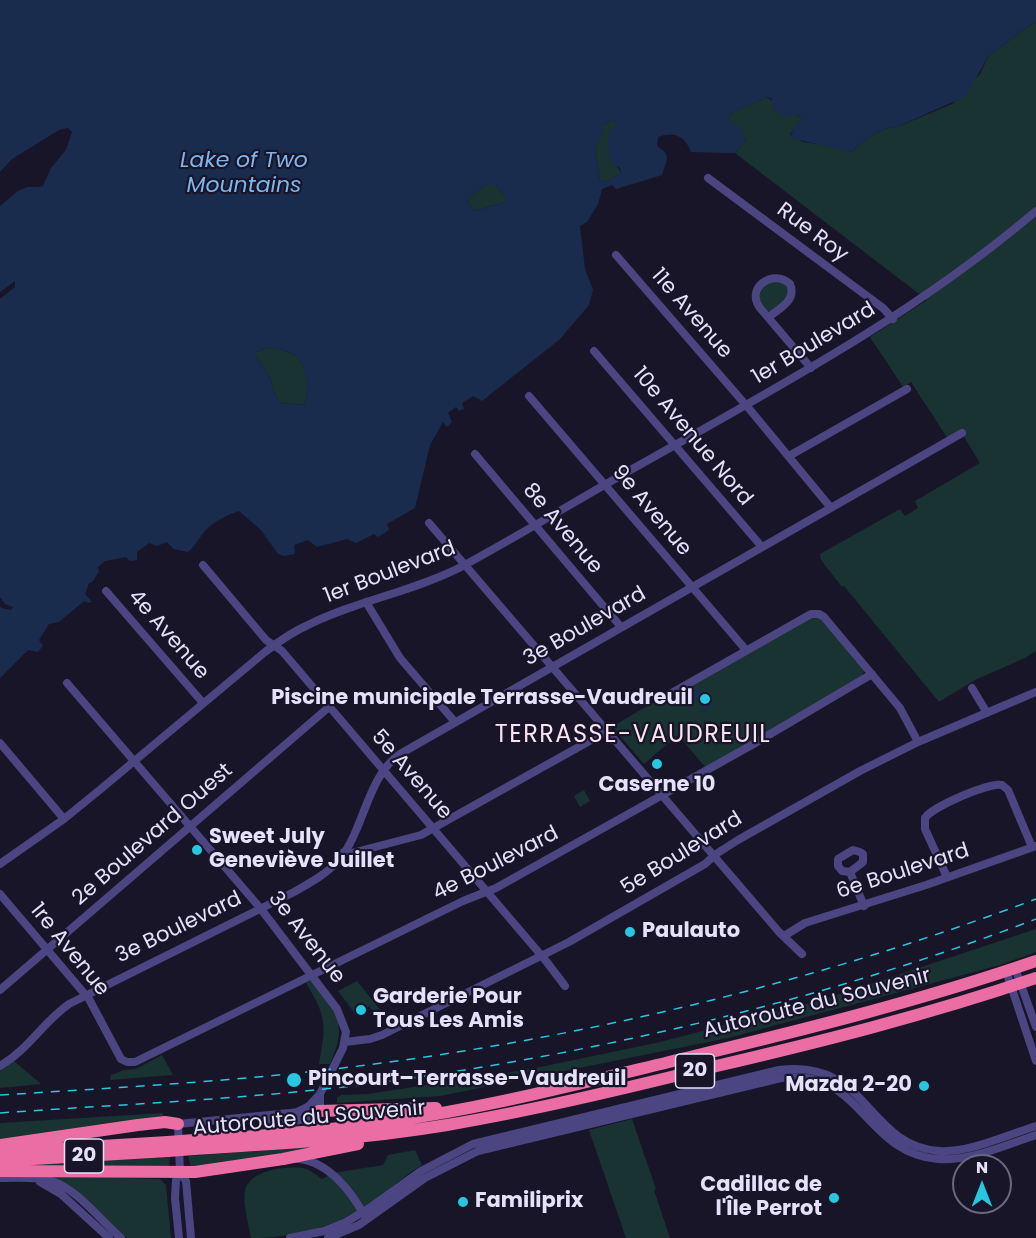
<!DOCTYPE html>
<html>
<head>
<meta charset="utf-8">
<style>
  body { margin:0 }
  #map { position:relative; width:1036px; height:1238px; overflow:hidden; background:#191529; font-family:Poppins,sans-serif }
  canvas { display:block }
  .north { position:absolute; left:952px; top:1154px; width:60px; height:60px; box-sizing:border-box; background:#191529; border:2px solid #6b677d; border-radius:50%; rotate:0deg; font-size:16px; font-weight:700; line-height:24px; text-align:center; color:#e5e1fb }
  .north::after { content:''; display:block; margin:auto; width:21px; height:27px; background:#27c7e1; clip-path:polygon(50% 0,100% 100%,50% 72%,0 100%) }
</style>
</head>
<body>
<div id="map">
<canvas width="1036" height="1238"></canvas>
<div class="north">N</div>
</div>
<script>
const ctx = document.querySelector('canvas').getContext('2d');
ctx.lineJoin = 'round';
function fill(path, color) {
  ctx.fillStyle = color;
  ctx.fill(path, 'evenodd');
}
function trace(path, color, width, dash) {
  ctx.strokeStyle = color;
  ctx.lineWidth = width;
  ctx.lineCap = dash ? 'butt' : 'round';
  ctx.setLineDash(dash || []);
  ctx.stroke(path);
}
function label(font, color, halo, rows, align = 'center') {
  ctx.font = font + ' Poppins,sans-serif';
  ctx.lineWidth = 4.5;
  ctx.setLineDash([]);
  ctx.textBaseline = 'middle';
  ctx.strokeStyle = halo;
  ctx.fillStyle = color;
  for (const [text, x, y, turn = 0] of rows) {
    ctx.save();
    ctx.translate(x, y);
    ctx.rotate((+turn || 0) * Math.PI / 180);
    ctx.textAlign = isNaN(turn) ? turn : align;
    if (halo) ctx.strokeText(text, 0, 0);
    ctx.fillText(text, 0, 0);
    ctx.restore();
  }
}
fill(new Path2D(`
  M1036 21V651L1025 658 975 680 939 702 844 586 842 587 821 560 820 554 900 509 905 516 918 508 915 501 980 463 963 435 948 439 911 382 903 387 870 337 927 300 735 153 746 140 728 120 731 113 766 97 802 118 790 135 803 142 832 146 852 152C863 140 881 127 897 127L952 104 980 74 989 55Z
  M613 120 616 122V164L621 173C615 177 608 184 600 180L595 149 602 130V125Z
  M485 185H496L506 197V202L474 211 468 202 471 197Z
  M768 282H783L788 287V297L771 311H768L763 307 759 298 762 288Z
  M269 347C278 349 288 350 296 356 309 368 310 391 304 405L281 403 276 398 270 378 256 357V352Z
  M808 618H819L823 620 864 671 862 676 706 768 678 735 644 764 615 730 613 726 656 701H672L682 693V691Z
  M584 790 590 801 580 807 574 796Z
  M1036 929V952L1000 965 728 1038 440 1096 337 1103V1098L341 1095 368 1094 531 1069 660 1042 822 1000Z
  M311 980C336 1013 349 1022 330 1064H319C326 1025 327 1017 306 983Z
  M357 981 381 1011 376 1015 369 1006 356 1015 338 991Z
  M162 1055 173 1075 110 1080 111 1075 124 1070 136 1069Z
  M14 1061 41 1084 0 1088V1071Z
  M163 1113V1118L0 1140V1123Z
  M632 1119 656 1189 654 1190 670 1238H626L589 1130Z
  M327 1146 191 1168 188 1156Z
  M415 1150 422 1165C402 1177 385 1194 366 1206 332 1228 290 1238 251 1238 249 1226 241 1198 246 1187 254 1170 286 1166 302 1168 310 1169 316 1175 322 1179L333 1173 383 1165 388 1155Z
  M170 1157 169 1168 0 1166Z
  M41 1175 160 1179 166 1185 171 1238H127L62 1182Z`), '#193232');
fill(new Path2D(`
  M0 0H1036V21L989 55 966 96 897 127C881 127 863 140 852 152L790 138 795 126 802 118 797 115 784 117 772 107V99L767 97 731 113 729 120 741 130 746 140 735 153 691 152C685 136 674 131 658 137L657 146C672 155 667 159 662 175L616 189 612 185 602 189 598 204 587 222 580 226 585 269 593 290 589 305 560 339 482 401 473 396 462 403 464 409 459 411 456 407 448 413 452 422 447 427 443 422 430 445 415 508 387 524 389 530 378 537 374 534 356 543 347 539 317 547 308 540 294 545 295 554 284 556 278 554 261 530 239 511C227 515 212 522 204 532 198 540 195 546 188 552L174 549 167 542 157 546 149 543 137 552V560L130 561 126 557 105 561 98 567 99 572 92 582 89 583 85 594 92 602 89 603 84 601 59 622 49 624 39 640 43 646 38 652 28 650 0 678V606L1 608 11 610 13 607 5 604 0 597V299L15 287V281L0 292V206L18 191 27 187H40L43 186 51 168 66 150 72 132 68 128 59 130 12 159 0 172ZM613 120 616 122 615 126 609 132 608 144 611 162 620 168 621 173C615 177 607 184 600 180L595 149 603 130 602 125ZM485 185H496L506 197V202L474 211 468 202 471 197ZM269 347C278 349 289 350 296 356 308 368 310 391 304 405L281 403 276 398 270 378 256 357V352Z
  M699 688 712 705 705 711 692 693Z`), '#192c4e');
trace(new Path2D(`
  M708 178 883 308 893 319
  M616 255 751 411 831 508
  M769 317C780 308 797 300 790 284 773 268 745 288 760 308L811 368
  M594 351 762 547
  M529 396 746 650
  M475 454 621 627
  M789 456 907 389
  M429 523 779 932 802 954
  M203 565 266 640 282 651 546 961 565 986
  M106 591 203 703
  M366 602 400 658 455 722
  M67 683 261 909 337 1009 346 1032 343 1048 320 1094 309 1106 297 1112
  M972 688 987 713
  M670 694 811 614H819L824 617 900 708 918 742
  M0 743 64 819
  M853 850 860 852 863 854V862L850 872 842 871 838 866V859Z
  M344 852 352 853 421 835 602 734 605 728
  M0 864 64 819 102 788 265 652C278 642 292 632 308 625 356 601 411 592 459 568 524 533 587 494 652 458 787 382 917 312 1036 211
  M850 872 864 906
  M947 877 925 829V818C932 807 989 782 1002 785L1008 790 1032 847
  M0 894 89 999 121 1059 127 1062H135L463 901 496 888 750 746 872 674
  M784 936 805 923 926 885 1036 846
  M1015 968 1036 1027
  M1006 971 1036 1061
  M0 990 329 707
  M345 1042 370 1039 382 1035 569 942 705 864 716 854 738 840 860 771 918 742 1036 692
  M0 1066C29 1049 42 1023 69 1004L294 892C310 883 328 873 340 859 365 827 367 777 400 754L962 433
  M264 1119C283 1120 308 1126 320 1108V1094
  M298 1159C328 1161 352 1192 365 1217
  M180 1172 186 1181 191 1238
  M0 1178C17 1178 36 1176 52 1181 77 1189 101 1221 121 1238
  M40 1182 61 1194 109 1238
  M179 1238 175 1198 176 1180 180 1172 178 1124 300 1112
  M290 1238 324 1231 346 1222 368 1209 421 1171 473 1144 779 1070C869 1058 866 1146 939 1151 969 1153 1007 1135 1036 1126
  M328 1238 359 1225 425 1178 478 1151 781 1078C861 1067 865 1154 938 1159 971 1161 1005 1145 1036 1135`), '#4b4682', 8);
trace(new Path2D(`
  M318 1111 436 1108
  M194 1140C271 1136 348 1129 424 1116 514 1101 602 1078 690 1057 807 1029 923 1000 1036 961
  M0 1145 138 1125 165 1122 178 1124
  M194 1149C279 1144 363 1139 447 1125 535 1110 622 1089 708 1068 820 1042 927 1015 1036 978
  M0 1152 168 1142
  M0 1161 168 1151
  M0 1171 195 1172 283 1159 358 1144`), '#ea6da4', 12);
trace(new Path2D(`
  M0 1095C111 1088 223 1082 334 1069 574 1041 810 984 1036 899
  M0 1113C125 1104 252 1099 376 1083 601 1053 824 1000 1036 919`), '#27c7e1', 1.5, [9, 8]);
trace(new Path2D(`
  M168 1142 194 1140
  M168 1151 194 1149`), '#ea6da4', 12);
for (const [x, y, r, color] of [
  [705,699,6,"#27c7e1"],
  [657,764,6,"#27c7e1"],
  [197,850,6,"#27c7e1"],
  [630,932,6,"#27c7e1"],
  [361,1010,6,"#27c7e1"],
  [294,1080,8,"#27c7e1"],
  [924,1086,6,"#27c7e1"],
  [834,1198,6,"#27c7e1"],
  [463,1202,6,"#27c7e1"]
]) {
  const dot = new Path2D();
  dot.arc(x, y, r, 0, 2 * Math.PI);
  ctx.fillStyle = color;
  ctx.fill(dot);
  trace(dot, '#191529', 2);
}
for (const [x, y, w] of [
  [695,1071,39],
  [84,1156,39]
]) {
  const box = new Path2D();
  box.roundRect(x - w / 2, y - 17, w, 34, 4.5);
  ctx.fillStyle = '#191529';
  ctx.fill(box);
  trace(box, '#e5e1fb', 1.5);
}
label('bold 20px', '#e5e1fb', null, [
  ["20",695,1071],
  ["20",84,1156]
]);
label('21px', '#e5e1fb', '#191529', [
  ["Rue Roy",812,233,37],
  ["11e Avenue",691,314,49],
  ["1er Boulevard",814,344,-31],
  ["10e Avenue Nord",692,437,50],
  ["9e Avenue",651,511,50],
  ["8e Avenue",562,529,50],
  ["1er Boulevard",390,573,-21],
  ["3e Boulevard",585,627,-30],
  ["4e Avenue",168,635,49],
  ["5e Avenue",411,775,49],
  ["2e Boulevard Ouest",153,835,-41],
  ["5e Boulevard",682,854,-32],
  ["4e Boulevard",496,864,-27],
  ["6e Boulevard",903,872,-18],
  ["3e Boulevard",179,928,-26],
  ["3e Avenue",306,938,52],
  ["1re Avenue",69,950,51],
  ["Autoroute du Souvenir",817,1004,-14],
  ["Autoroute du Souvenir",309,1119,-5]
]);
label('bold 21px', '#e5e1fb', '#191529', [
  ["Piscine municipale Terrasse-Vaudreuil",693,699,"right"],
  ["Caserne 10",657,786,"center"],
  ["Sweet July",209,838],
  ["Geneviève Juillet",209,862],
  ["Paulauto",642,932],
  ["Garderie Pour",373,998],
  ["Tous Les Amis",373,1022],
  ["Pincourt–Terrasse-Vaudreuil",308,1080],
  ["Mazda 2-20",912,1086,"right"],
  ["Cadillac de",822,1186,"right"],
  ["l'Île Perrot",822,1210,"right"],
  ["Familiprix",475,1202]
], 'left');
label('italic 22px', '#7db5ed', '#191529', [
  ["Lake of Two",244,161],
  ["Mountains",244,186]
]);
ctx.letterSpacing = '1.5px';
label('24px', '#fbe3f1', '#191529', [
  ["TERRASSE-VAUDREUIL",633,736]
]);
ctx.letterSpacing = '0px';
</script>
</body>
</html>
